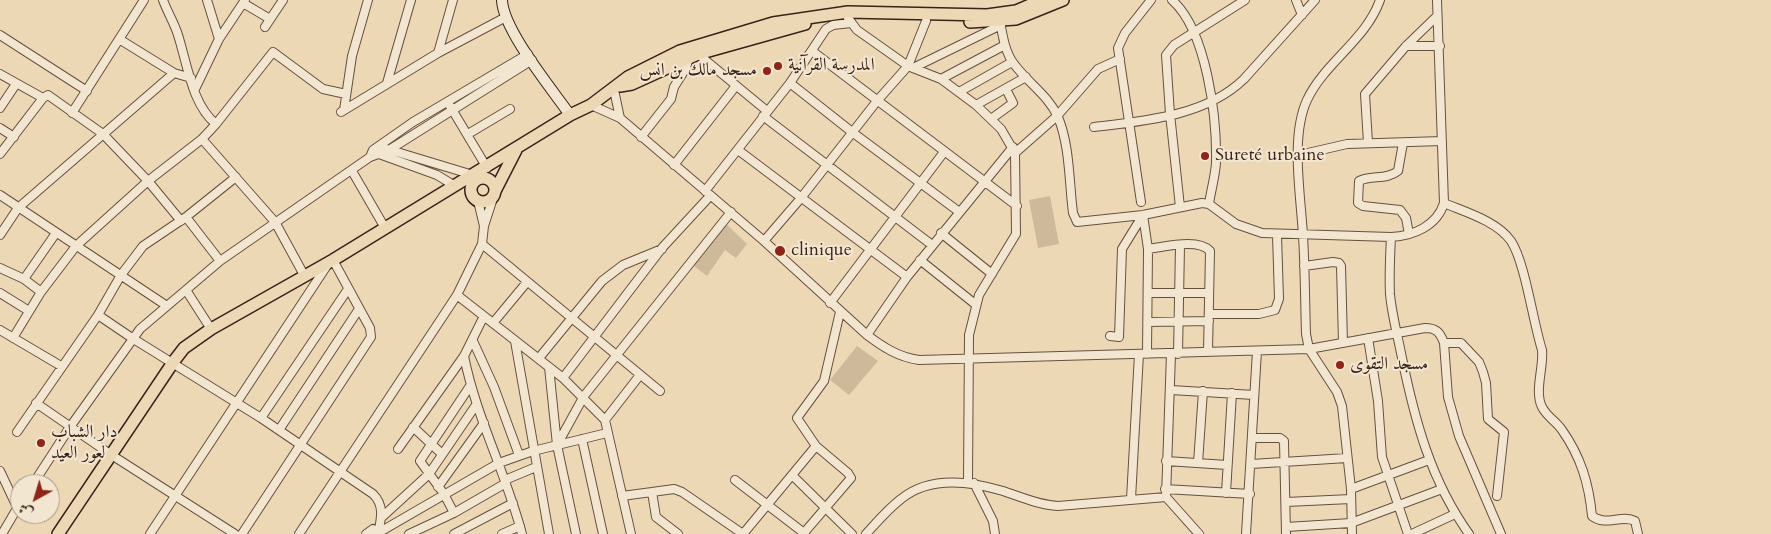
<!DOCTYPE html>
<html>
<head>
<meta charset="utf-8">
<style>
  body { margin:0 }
  #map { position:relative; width:1771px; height:534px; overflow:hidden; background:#edd8b6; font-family:Cardo,Amiri,serif }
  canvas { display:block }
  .north { position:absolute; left:10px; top:474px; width:50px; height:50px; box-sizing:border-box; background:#f3e6d0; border:1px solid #a99887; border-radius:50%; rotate:219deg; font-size:14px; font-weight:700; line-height:20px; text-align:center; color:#39221a }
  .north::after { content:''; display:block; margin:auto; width:18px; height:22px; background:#8f2418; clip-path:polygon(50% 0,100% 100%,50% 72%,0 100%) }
</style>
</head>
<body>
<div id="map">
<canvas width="1771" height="534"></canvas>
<div class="north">ش</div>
</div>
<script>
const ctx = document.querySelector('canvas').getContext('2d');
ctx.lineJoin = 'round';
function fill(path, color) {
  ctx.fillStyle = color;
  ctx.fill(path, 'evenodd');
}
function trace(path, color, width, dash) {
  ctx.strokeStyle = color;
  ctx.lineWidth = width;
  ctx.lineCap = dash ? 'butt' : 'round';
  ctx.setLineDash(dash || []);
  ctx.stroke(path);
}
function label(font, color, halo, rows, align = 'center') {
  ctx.font = font + ' Cardo,Amiri,serif';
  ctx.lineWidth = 4;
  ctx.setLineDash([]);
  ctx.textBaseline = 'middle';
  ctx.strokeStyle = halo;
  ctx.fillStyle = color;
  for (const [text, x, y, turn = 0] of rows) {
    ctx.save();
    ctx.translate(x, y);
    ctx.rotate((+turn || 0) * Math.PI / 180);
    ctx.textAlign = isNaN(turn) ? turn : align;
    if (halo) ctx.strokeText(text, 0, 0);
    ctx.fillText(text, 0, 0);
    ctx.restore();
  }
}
fill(new Path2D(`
  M1050 196 1059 244 1038 248 1029 200Z
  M723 221 747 244 736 258 725 250 707 276 694 266Z
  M857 346 878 361 849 395 830 380Z`), '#ceb99b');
const minor = new Path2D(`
  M207 0 219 39
  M1172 0C1207 31 1217 118 1216 163 1215 177 1211 190 1209 204
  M1296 0 1302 15
  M243 3 270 19
  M999 16C1002 31 1004 51 1014 64 1028 83 1048 95 1058 117 1070 146 1069 182 1073 213L1077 222 1143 215 1202 203 1209 204 1236 224 1262 233 1391 237C1413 236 1437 226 1444 203L1437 0
  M848 18 857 30 908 66 941 79 976 105 1001 129 1015 153 1016 234 979 295 969 335 968 482
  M265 27 283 0
  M0 35 87 91
  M119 39 174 73
  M1406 46H1440
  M812 51 1017 206
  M438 53 453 0
  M528 54 413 122 373 150 370 157 389 150 532 60
  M698 54 767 111
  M913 68 1001 25
  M0 74 43 98 48 95 103 134 148 181 181 221
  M941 79 1005 45
  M387 83 411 0
  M790 83 852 132 958 211
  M195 89 219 39 245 0
  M959 92 1012 62
  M591 105 620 118 614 90
  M976 105 1026 77
  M450 106 487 168
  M0 108 16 84
  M344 110 352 56 368 0
  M341 112 438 53 506 17
  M72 113 144 0
  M763 116 932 245
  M620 118 764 241 867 335C883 347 898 357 919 360L1309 349 1425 328C1436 328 1440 332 1444 343L1448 397 1459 436 1501 534
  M991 119 1013 103 1006 89
  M216 124 273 52 323 89 346 94
  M1094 127C1145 121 1206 116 1244 79L1315 0
  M0 128 14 137
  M468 134 510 109
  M641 137 671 99 674 87 686 68 689 57
  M202 139 275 222 304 275
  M1368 143 1365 94 1406 46 1437 16
  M1403 143 1398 171C1387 180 1371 175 1359 181L1358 203 1363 206 1400 210 1406 218 1409 234
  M387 149 473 175
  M738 150 907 277
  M1015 153 1057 116 1098 69 1120 59
  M0 154 43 98
  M379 154 437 175 455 186
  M1299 155 1347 144 1442 141
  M674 165 735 87
  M352 171 385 228
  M236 177 186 217 143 246 121 275 98 315 132 338 261 418 373 494C385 506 381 519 378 534
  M705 191 790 83 826 29 833 25 851 23
  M0 195 167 306
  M478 201 484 226
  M1141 202 1118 48 1125 33 1151 0
  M1444 203C1465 212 1497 221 1511 241 1525 262 1533 322 1542 350 1544 367 1534 391 1542 407 1547 417 1556 421 1562 430 1581 457 1589 484 1592 516 1606 527 1621 514 1635 521L1638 534
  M1180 207 1170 114 1166 55 1174 45 1245 0
  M186 217 220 261
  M941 233 992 274
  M0 235 18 208 174 73 191 78
  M1391 237C1390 256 1389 275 1390 294 1392 316 1398 337 1402 358 1415 421 1431 481 1469 534
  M764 241 801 198 877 101 908 66 926 21
  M482 244 660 391
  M1148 249C1165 247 1198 238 1210 251L1208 352
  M920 260 975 304
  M1304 266 1333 262 1339 263 1341 266 1343 343
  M0 268 24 279 41 292
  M24 279 56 233
  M186 290 211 329
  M0 293 29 311
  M1149 293H1208
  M457 295 563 378 605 420
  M830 303 944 152
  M1209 314H1259L1275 310 1279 299 1277 235
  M1148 322 1209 321
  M493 323 527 282
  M0 330 61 366
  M867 335 907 277 1013 147
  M1110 336 1119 337 1122 249 1143 215 1148 249 1147 354
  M13 338 41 292 76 246 148 181 202 139 216 124C191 104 187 61 177 32 173 21 167 11 163 0
  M1368 338 1378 401 1382 457 1408 534
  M473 341 494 387 519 455
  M515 341 549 534
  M1444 343H1461L1479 362 1483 372 1486 383 1488 419 1504 432 1497 496
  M1171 354 1166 497 1199 534
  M1178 354 1180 246
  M464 356C476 417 506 473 522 534
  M539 358 602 281 623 265 662 249
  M549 367 557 445 576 534
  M563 378 662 248 710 196
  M1171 390 1254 395
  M36 403 110 454 235 534
  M261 418 348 289
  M413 427 442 454
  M279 430 359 309
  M17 432 98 315
  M1253 438H1280L1284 441 1286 534
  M582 439 603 534
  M557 445 584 396 731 212
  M398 449 464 356 484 316
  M1166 461 1227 465
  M1198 463 1203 391
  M1251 464 1347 458
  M0 471 17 507
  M793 476 852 534
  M505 480 536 467
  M735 480 804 533
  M974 483 993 521 995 534
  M33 484 70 427 140 329 220 261 370 157
  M438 487 484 423
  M1165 489 1250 494
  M1351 489 1429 460
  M652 492 674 489 682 492 743 534
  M1226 493 1232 393
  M622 496 652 492 656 517 678 534
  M1131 499 1139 354
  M1286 502 1351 499
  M454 513 444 494 420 461 470 386
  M382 517 429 474 476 405
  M1286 527 1351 523 1442 489
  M2 534 19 505
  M150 534 328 264
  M242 534 371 337 370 328 333 260
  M299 534 457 295 482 244 484 226 494 195
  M366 534 373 529 378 533 499 463 533 451 607 433
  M409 534 454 513 506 483
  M454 534 513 503
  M502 534 520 526
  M631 534 605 420 640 375
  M743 534 816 446
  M803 534 851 478 848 473 816 446 797 418 824 381 840 312
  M866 534C877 522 888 509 901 499 930 475 970 481 1003 491 1021 497 1039 505 1058 506L1166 497
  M1246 534 1257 351
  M1352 534 1351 489 1342 406 1337 392 1309 349 1306 334C1305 302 1305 269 1303 236 1301 196 1290 137 1307 100 1325 62 1366 40 1380 0
  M1412 534 1455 514`);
const secondary = new Path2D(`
  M502 0C503 30 552 89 570 115`);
const primary = new Path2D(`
  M970 22 1016 19 1063 0
  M620 86 632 84 698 54 805 24
  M471 190a12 12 0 1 1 24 0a12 12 0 1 1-24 0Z
  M495 191 516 150
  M58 534 174 361 184 348 211 329 333 260 570 115 591 105 628 77 680 51 773 23 848 12 987 15 1016 11 1042 0`);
trace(minor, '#665041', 10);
trace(secondary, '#39221a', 12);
trace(primary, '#39221a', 14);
trace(minor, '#f3e6d0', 8);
trace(secondary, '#f3e6d0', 10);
trace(primary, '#edd8b6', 11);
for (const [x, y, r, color] of [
  [778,66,5,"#8f2418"],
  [767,71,5,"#8f2418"],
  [1205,156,5,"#8f2418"],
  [780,251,6,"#8f2418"],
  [1340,365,5,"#8f2418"],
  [41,443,5,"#8f2418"]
]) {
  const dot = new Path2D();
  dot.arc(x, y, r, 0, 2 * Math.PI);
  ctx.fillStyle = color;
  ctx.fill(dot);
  trace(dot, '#f3e6d0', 2);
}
label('18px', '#39221a', '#f3e6d0', [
  ["المدرسة القرآنية",788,66],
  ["مسجد مالك بن انس",757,71,"right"],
  ["Sureté urbaine",1215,156],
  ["clinique",791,251],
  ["مسجد التقوى",1350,365],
  ["دار الشباب",51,433],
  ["لعور العيد",51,454]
], 'left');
</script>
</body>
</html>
